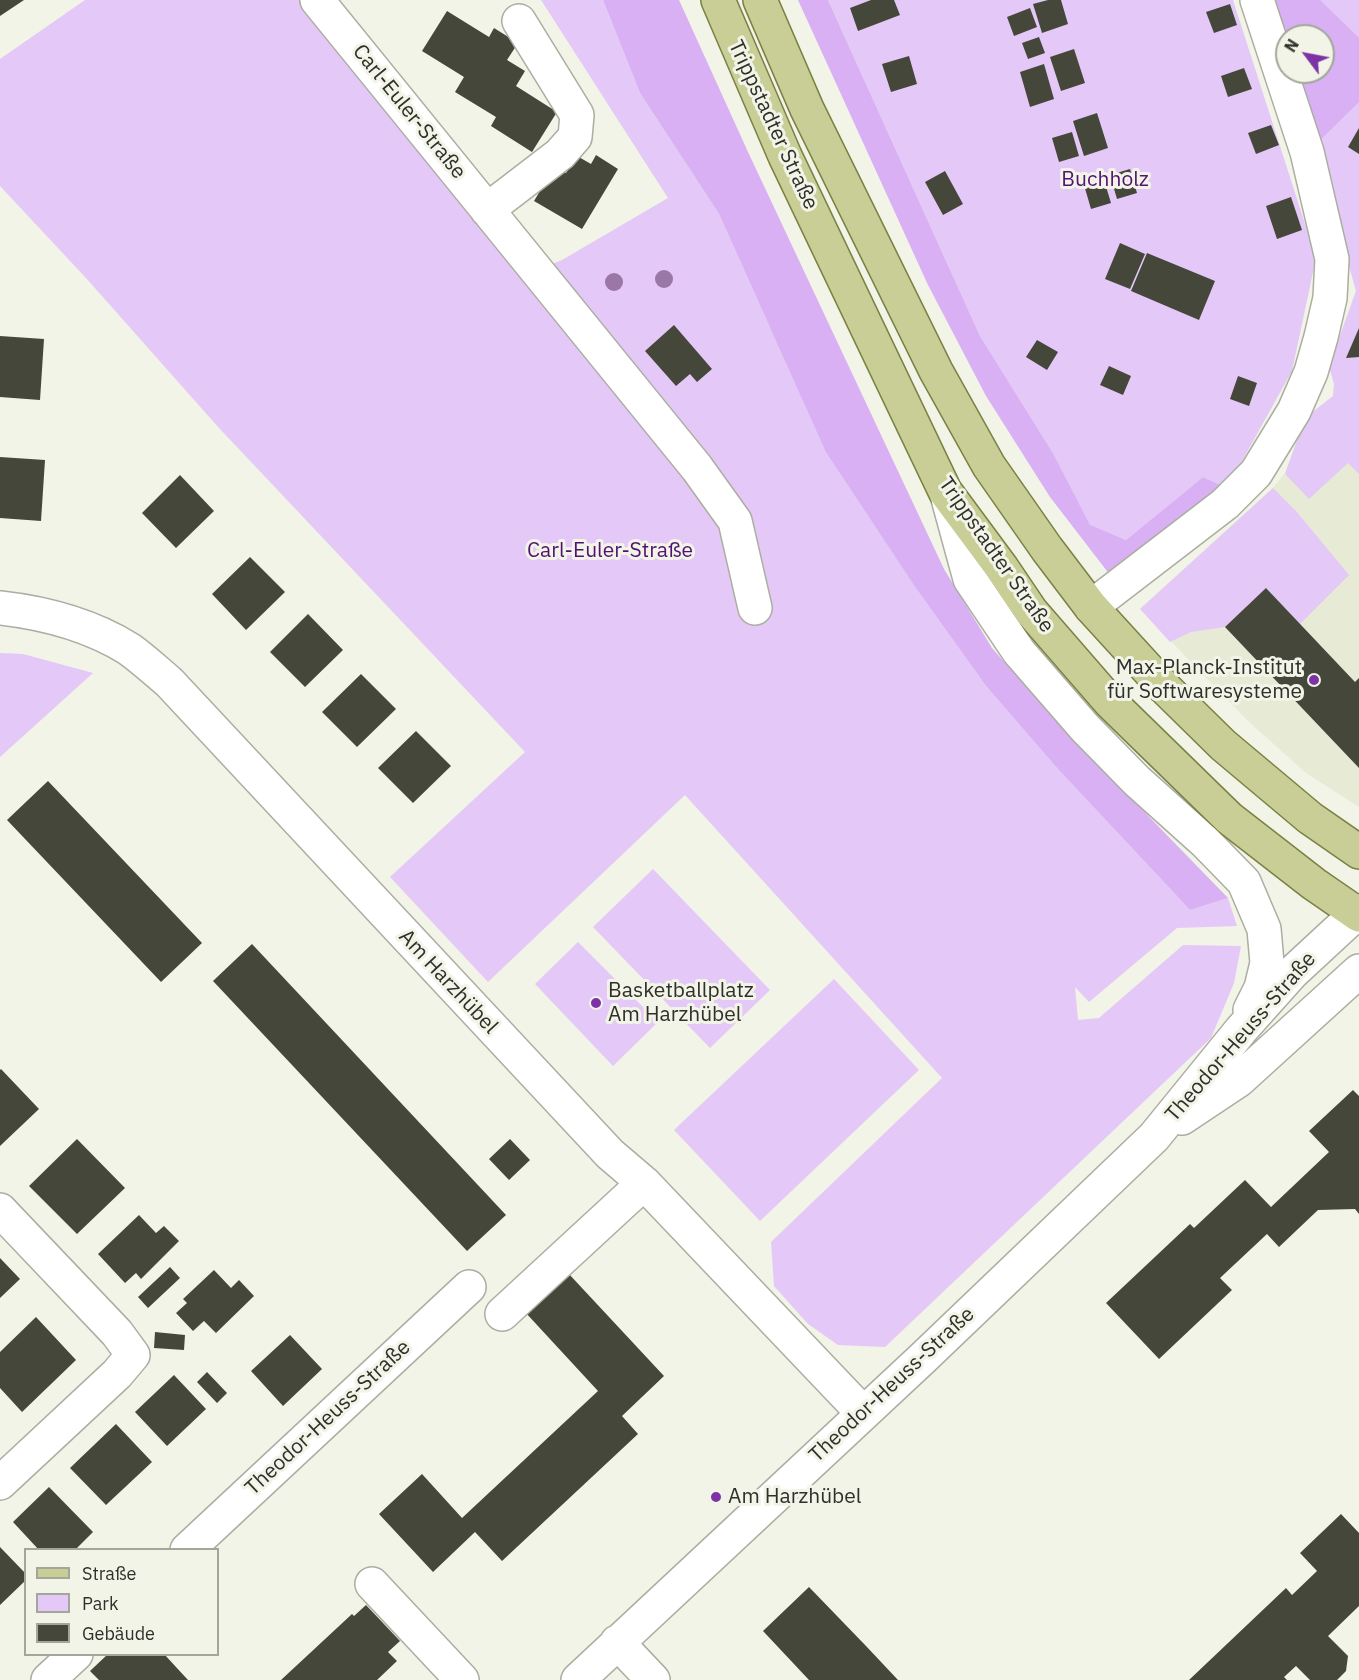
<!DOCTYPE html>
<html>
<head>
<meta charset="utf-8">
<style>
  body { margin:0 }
  #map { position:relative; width:1359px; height:1680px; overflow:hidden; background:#f1f4e6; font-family:"IBM Plex Sans",sans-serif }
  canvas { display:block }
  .legend { position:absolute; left:24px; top:1548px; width:195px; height:108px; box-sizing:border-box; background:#f1f4e6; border:2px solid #a3a69b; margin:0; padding:8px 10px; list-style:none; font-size:18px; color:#2f302b }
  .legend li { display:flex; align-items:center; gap:12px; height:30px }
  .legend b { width:30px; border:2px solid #a3a69b }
  .north { position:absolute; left:1275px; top:24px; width:60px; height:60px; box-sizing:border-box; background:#f1f4e6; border:2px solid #a3a69b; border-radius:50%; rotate:302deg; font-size:16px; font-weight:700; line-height:24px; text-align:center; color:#2f302b }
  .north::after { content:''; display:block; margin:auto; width:21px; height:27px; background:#7d33a5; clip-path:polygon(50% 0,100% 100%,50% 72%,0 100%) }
</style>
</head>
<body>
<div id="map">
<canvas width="1359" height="1680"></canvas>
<ul class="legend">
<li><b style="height:8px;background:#c8ce96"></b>Straße</li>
<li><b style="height:16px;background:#e4c8f7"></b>Park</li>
<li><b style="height:16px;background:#45473b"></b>Gebäude</li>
</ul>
<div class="north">N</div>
</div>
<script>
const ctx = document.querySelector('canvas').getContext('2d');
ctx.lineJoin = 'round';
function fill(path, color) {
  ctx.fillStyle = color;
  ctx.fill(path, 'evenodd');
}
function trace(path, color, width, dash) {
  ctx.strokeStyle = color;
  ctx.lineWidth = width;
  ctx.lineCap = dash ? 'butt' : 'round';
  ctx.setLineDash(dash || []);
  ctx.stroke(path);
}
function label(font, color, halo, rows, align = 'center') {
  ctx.font = font + ' "IBM Plex Sans",sans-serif';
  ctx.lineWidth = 6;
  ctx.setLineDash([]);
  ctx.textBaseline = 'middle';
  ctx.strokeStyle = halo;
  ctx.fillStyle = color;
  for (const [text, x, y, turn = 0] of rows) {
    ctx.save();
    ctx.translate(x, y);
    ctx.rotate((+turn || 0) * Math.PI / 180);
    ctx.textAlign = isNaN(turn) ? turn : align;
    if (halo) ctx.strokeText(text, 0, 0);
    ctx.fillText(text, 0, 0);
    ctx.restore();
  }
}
fill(new Path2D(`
  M1271 0H1359V807L1306 773 1248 721 1140 609 1273 488 1285 473 1305 418 1333 396 1334 384 1329 366 1356 291 1296 72H1323V36H1287Z`), '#e7ead5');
fill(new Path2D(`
  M85 0H317L538 270 562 260 668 198 541 0H603L640 93 719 214 769 325 918 591 986 686 1057 768 1190 910 1228 898 1237 926 1177 928 1089 1002 1075 987 1078 1020 1099 1018 1183 945 1241 946 1234 983 1211 1038 885 1347 838 1345 808 1324 774 1286 771 1242 942 1078 685 795 488 982 390 877 525 752 219 428 86 278 0 186V59Z
  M828 0H1233L1316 258 1292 371 1227 488 1203 477 1126 540 1090 526 1053 453 980 336Z
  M1271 0H1359V474L1348 463 1309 499 1285 474 1305 418 1333 396 1334 384 1329 366 1356 291 1296 72H1323V36H1287Z
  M1273 488 1296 511 1349 575 1300 624 1266 588 1225 627 1191 632 1170 642 1140 609Z
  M0 653 23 654 93 673 0 757Z
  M653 869 770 990 710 1048 593 927Z
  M578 942 658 1022 613 1066 535 984Z
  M834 979 919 1070 760 1221 674 1130Z`), '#e4c8f7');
fill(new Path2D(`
  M603 0H679L748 152 944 569 992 648 1057 722 1228 898 1190 910 1057 768 986 686 918 591 826 452 719 214 640 93Z
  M798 0H828L980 336 1053 453 1090 525 1126 540 1203 477 1227 488 1110 575 1050 497 986 396 928 285Z
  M1271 0H1320L1359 38V102L1316 144 1296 72H1323V36H1287V43Z`), '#d8b0f3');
fill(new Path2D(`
  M0 0H24L0 16Z
  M871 0H894L900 15 858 31 850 8Z
  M1048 0H1061L1068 24 1042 33 1033 4Z
  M1230 4 1237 25 1214 33 1206 12Z
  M1030 8 1037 27 1014 36 1007 17Z
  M447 11 489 37 494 28 518 43 507 60 525 71 516 86 557 112 532 152 491 126 496 117 455 92 464 77 422 51Z
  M1039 37 1045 53 1028 59 1022 43Z
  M1074 49 1085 83 1061 91 1050 57Z
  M909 56 917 84 891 92 882 64Z
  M1044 64 1054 99 1030 107 1020 72Z
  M1244 68 1252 89 1228 97 1221 76Z
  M1097 113 1108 148 1084 156 1073 121Z
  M1271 125 1279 145 1256 154 1248 133Z
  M1359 128V154L1348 147Z
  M1072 132 1079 156 1059 162 1052 138Z
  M596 155 618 169 582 229 534 201 555 166 566 173 577 156 591 164Z
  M1130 169 1137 193 1117 199 1110 175Z
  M945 171 963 204 943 215 925 182Z
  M1104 180 1111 203 1091 209 1084 185Z
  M1291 197 1302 230 1277 239 1266 206Z
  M1120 243 1145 254 1130 289 1105 279Z
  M1147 253 1215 281 1199 320 1131 291Z
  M674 325 712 369 697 382 690 374 676 386 645 351Z
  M1359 328V357L1346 358Z
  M0 336 44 339 40 400 0 397Z
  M1037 340 1058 352 1047 370 1026 357Z
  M1109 366 1131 376 1123 395 1100 385Z
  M1238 376 1257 383 1249 406 1230 399Z
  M0 457 45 460 41 521 0 518Z
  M180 475 214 511 176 548 142 513Z
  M250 557 285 592 246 630 212 594Z
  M1266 588 1355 682 1359 678V768L1225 627Z
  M308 614 343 650 305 687 270 652Z
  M361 674 396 709 357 747 322 712Z
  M416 731 451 766 413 803 378 768Z
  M48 781 202 943 161 982 7 820Z
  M252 944 506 1215 467 1251 213 981Z
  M1 1069 39 1109 0 1146V1070Z
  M1353 1090 1359 1096V1214L1355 1209 1318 1210 1279 1247 1267 1234 1220 1278 1232 1290 1159 1359 1106 1303 1190 1224 1194 1228 1245 1180 1271 1207 1329 1152 1309 1131Z
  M77 1139 125 1188 77 1234 29 1186Z
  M510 1139 530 1160 509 1180 489 1159Z
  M139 1215 156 1233 164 1226 179 1241 141 1279 136 1273 125 1283 98 1254Z
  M0 1258 20 1279 0 1298Z
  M170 1267 180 1278 148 1308 138 1297Z
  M214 1270 231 1288 239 1280 254 1296 216 1333 204 1321 193 1331 176 1313 187 1303 183 1299Z
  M568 1273 664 1376 622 1416 638 1434 502 1561 475 1532 433 1572 379 1514 422 1474 462 1518 598 1391 525 1312Z
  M36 1317 76 1360 22 1412 0 1388V1352Z
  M155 1332 185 1335 184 1350 154 1348Z
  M290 1335 322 1369 283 1406 251 1371Z
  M207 1372 227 1393 217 1403 197 1382Z
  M174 1375 206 1409 167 1446 135 1412Z
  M116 1424 152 1462 106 1505 70 1468Z
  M49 1487 93 1532 75 1550H39L13 1522Z
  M1341 1514 1359 1533V1606L1328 1636 1348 1656 1346 1671 1337 1680H1310L1296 1666 1284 1677 1287 1680H1189L1286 1588 1292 1595 1317 1571 1300 1553Z
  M0 1547 26 1574V1580L0 1605Z
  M809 1587 866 1646 898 1680H809L763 1631Z
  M366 1605 400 1641 388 1652 397 1661 377 1680H281L352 1614 354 1616Z
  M108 1654H164L188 1680H99L90 1671Z`), '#45473b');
const minor = new Path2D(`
  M317 0 697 468 735 521 755 608
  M487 210 560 154 575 137 577 115 519 21
  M947 495 970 579 1019 652 1085 728 1137 781 1205 842 1244 882 1264 929 1267 963 1261 988 1250 1010
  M1091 607 1225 504 1256 473 1294 411 1311 372 1321 337 1330 298 1332 259 1307 152 1257 0
  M0 608C45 613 90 625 129 649 143 659 156 671 169 682L610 1154 644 1183 863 1413
  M1182 1118 1239 1080 1359 971
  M0 1210 117 1333 133 1355 117 1374 0 1483
  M502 1314 644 1183
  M187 1550 469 1287
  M372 1584 462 1680
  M617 1642 653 1680
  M48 1680 76 1654
  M578 1680 923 1358 1154 1137 1241 1030 1292 973 1359 911`);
const major = new Path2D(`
  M718 0 785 156 945 491 1002 568 1031 611 1110 702 1229 818 1314 884 1359 915
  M760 0 807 109 936 371 989 466 1047 549 1091 607 1165 688 1223 745 1310 818 1359 852`);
trace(minor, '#abaea0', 36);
trace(major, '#7a8143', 36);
trace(minor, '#fff', 33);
trace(major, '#c8ce96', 33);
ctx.fillStyle = '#9b77a7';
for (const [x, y] of [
  [664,279],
  [614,282]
]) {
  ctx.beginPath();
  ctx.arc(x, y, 9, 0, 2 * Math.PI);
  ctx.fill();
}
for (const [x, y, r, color] of [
  [1314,680,6,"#7d33a5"],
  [596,1003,6,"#7d33a5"],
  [716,1497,6,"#7d33a5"]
]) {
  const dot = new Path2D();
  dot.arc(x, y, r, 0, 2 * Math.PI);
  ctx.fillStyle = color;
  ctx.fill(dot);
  trace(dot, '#f1f4e6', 2);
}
label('21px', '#2f302b', '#f1f4e6', [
  ["Carl-Euler-Straße",409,112,51],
  ["Trippstadter Straße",773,125,65],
  ["Trippstadter Straße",996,555,55],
  ["Am Harzhübel",448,982,47],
  ["Theodor-Heuss-Straße",1241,1037,-49],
  ["Theodor-Heuss-Straße",892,1385,-43],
  ["Theodor-Heuss-Straße",328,1418,-43]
]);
label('21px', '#541174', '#f1f4e6', [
  ["Buchholz",1105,180],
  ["Carl-Euler-Straße",610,551]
]);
label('21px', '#2f302b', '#f1f4e6', [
  ["Max-Planck-Institut",1302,668,"right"],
  ["für Softwaresysteme",1302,692,"right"],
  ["Basketballplatz",608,991],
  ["Am Harzhübel",608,1015],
  ["Am Harzhübel",728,1497]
], 'left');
</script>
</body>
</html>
